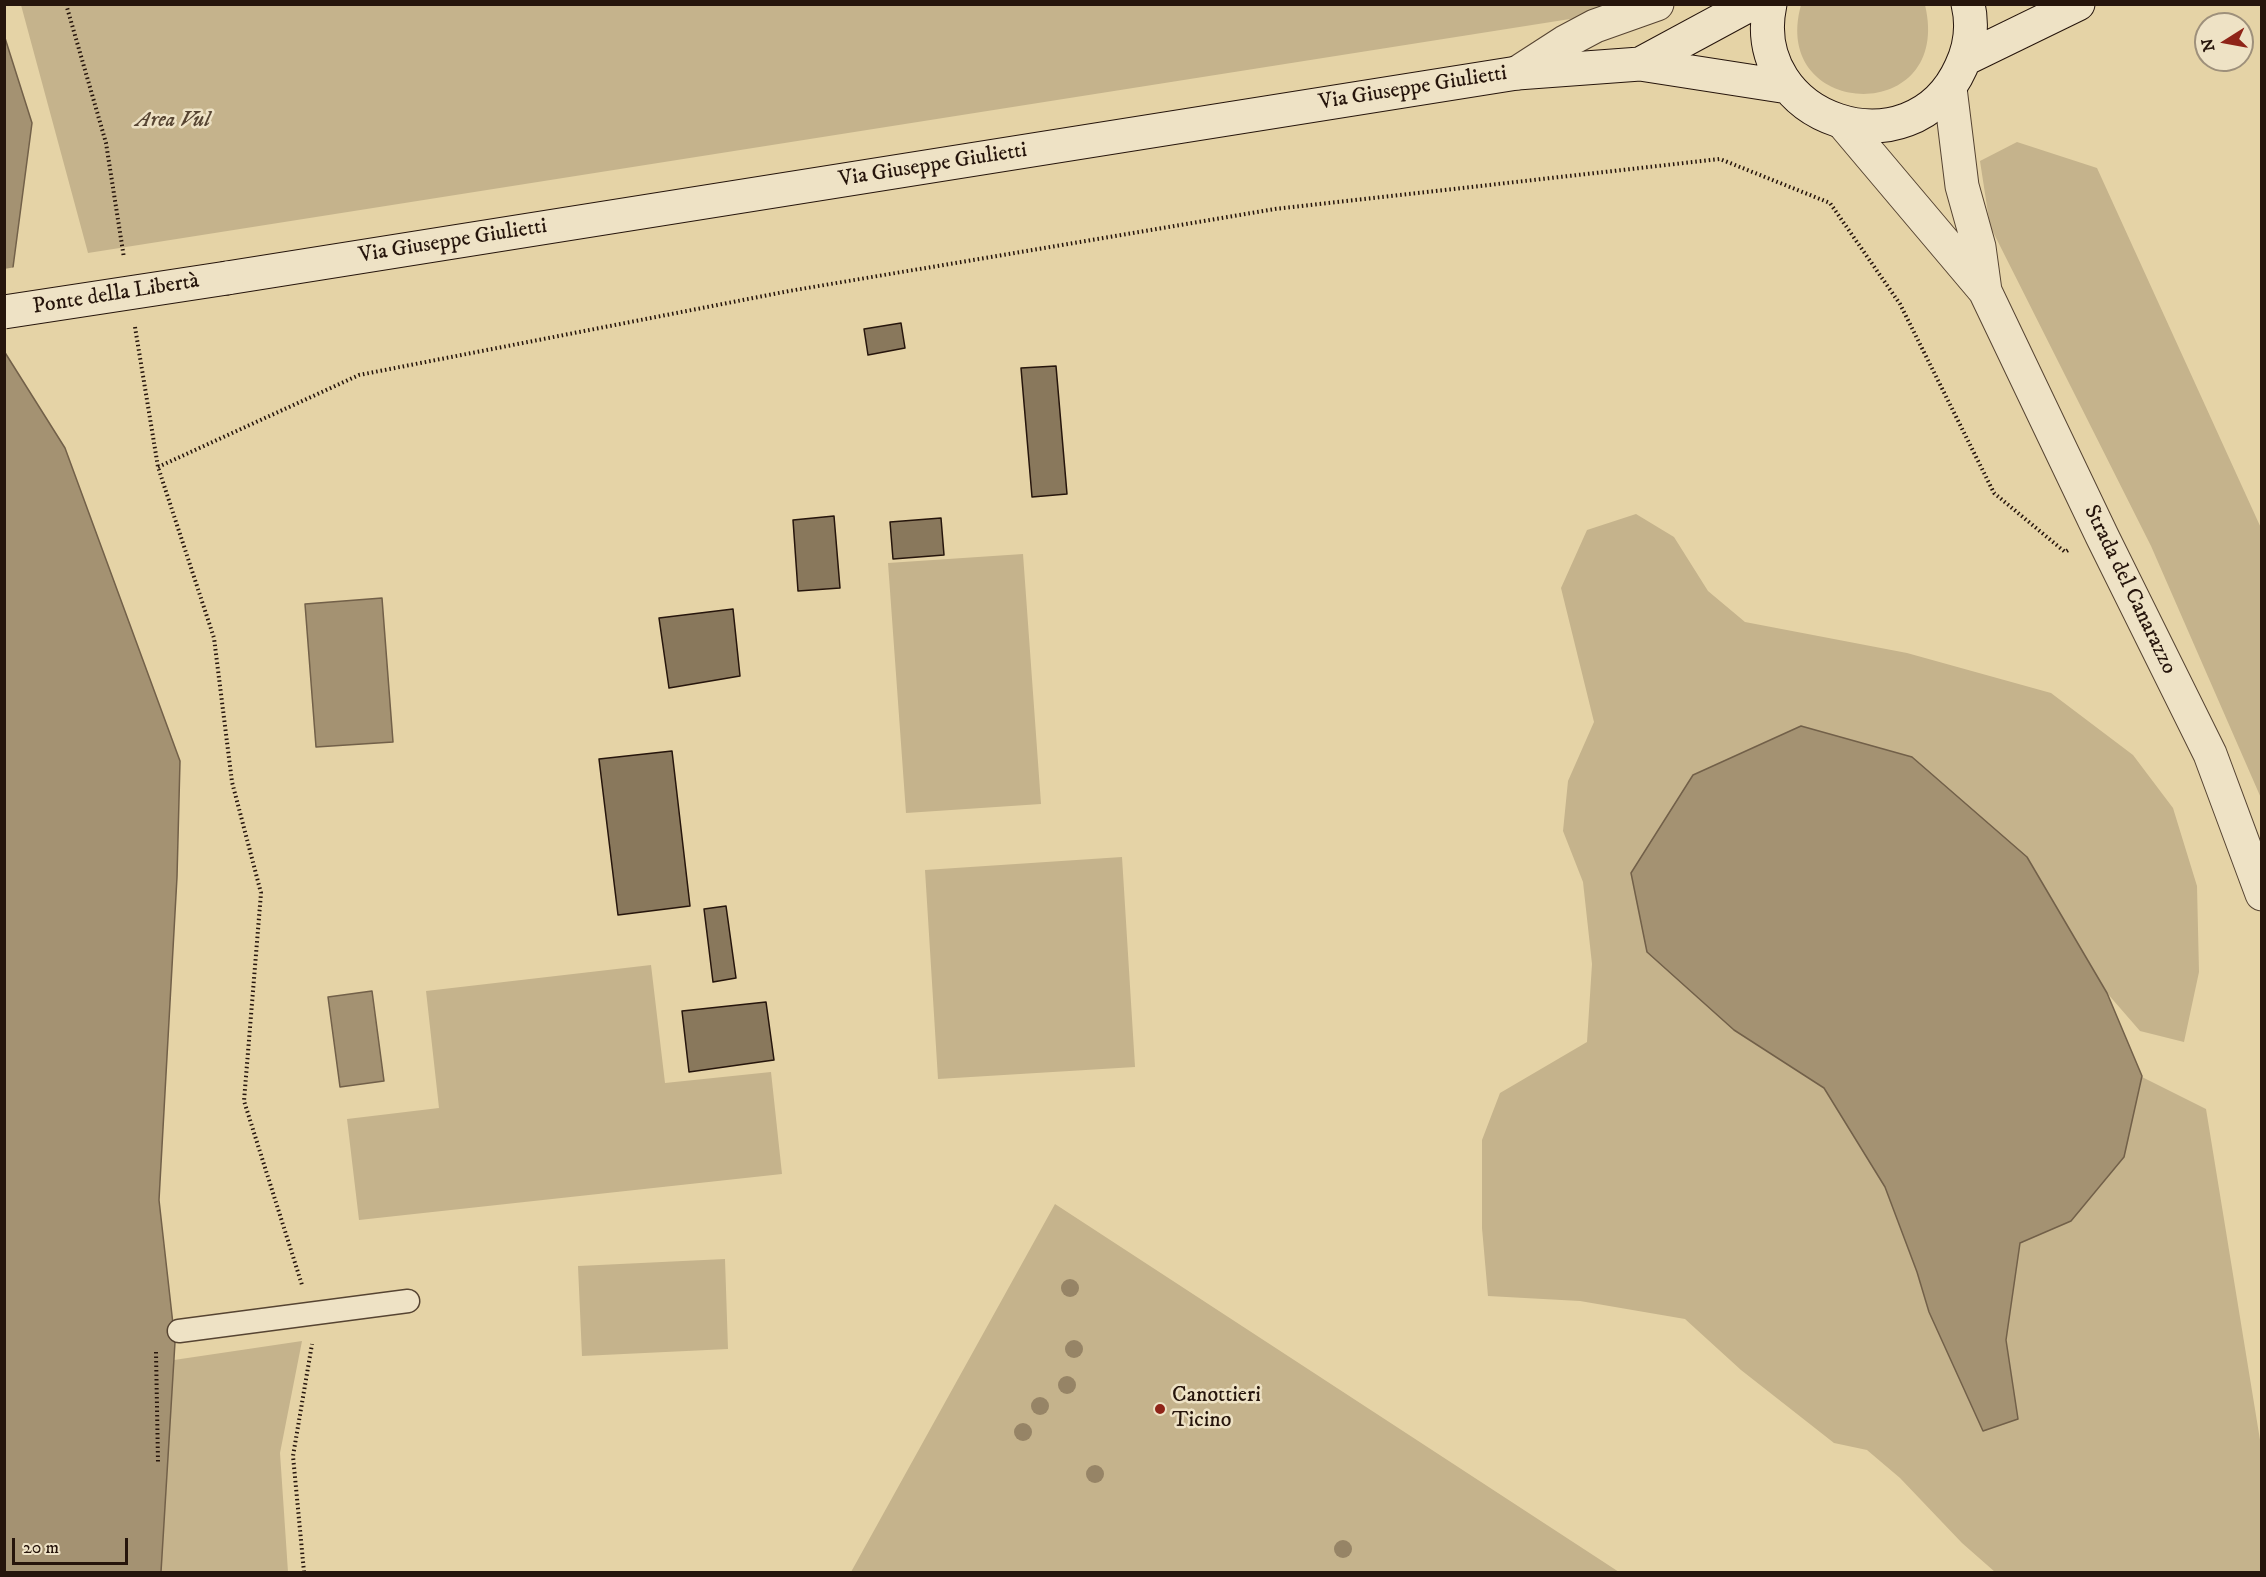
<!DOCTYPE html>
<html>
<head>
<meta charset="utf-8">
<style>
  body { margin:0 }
  #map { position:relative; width:2266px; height:1577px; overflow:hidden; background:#e5d3a6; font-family:"IM FELL DW Pica",serif }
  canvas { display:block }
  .frame { position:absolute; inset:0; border:6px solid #26150c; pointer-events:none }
  .north { position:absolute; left:2194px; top:12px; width:60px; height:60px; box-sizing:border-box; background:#eee2c5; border:2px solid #9e907b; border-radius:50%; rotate:259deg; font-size:16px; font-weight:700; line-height:24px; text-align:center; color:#26150c }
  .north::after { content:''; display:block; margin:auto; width:21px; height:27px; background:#8f2418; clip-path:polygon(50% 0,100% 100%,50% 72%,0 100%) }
  .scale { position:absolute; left:12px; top:1538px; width:116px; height:27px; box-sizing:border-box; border:3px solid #26150c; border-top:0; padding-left:8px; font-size:18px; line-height:21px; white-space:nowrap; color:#26150c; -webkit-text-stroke:4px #eee2c5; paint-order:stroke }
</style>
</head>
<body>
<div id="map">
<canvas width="2266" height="1577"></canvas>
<div class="frame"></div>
<div class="north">N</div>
<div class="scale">20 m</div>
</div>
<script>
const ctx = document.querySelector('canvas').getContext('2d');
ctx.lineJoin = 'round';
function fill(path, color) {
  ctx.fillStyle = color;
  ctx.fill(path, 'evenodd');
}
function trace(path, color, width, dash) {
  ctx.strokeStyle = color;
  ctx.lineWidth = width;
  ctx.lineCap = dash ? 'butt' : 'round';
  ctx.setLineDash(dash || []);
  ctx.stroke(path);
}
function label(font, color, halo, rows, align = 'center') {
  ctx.font = font + ' "IM FELL DW Pica",serif';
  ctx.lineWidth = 5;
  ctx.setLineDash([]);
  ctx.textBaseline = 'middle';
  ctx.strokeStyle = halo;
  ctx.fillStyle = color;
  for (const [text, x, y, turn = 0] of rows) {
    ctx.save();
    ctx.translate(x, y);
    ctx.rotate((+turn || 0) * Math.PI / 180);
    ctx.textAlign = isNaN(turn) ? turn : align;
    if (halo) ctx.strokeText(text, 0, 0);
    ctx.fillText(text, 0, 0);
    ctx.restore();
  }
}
fill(new Path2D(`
  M21 5H1627L1589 16 88 253Z
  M1801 5H1925C1954 127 1769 120 1801 5Z
  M2017 142 2097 168 2261 528V798L2151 546 1990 226 1980 161Z
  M1636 514 1674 537 1708 591 1745 622 1907 653 2051 693 2133 755 2173 808 2197 886 2199 972 2184 1042 2140 1031 2107 993 2027 857 1734 1030 1824 1088 1885 1187 1917 1272 1929 1313 2018 1419 2006 1340 2020 1243 2071 1221 2124 1157 2142 1077 2206 1109 2261 1446V1572H1995L1962 1543 1900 1478 1867 1450 1834 1443 1741 1370 1685 1319 1580 1301 1488 1296 1482 1228V1140L1500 1093 1587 1042 1592 964 1583 882 1563 831 1568 781 1594 722 1561 588 1587 530Z
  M1023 554 1041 804 906 813 888 563Z
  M1122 857 1135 1067 938 1079 925 870Z
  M651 965 665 1083 771 1072 782 1174 359 1220 347 1119 439 1108 426 991Z
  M1055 1204 1619 1572H851Z
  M725 1259 728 1349 582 1356 578 1266Z
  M302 1341 280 1453 288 1572H161L174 1360Z`), '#c5b38c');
const water = new Path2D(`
  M5 38 32 123 5 328Z
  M4 351 65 448 180 761 177 877 159 1200 175 1342 161 1572H5Z
  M382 598 393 742 316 747 305 604Z
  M1801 726 1912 757 2027 857 2107 993 2142 1076 2124 1157 2071 1221 2020 1243 2006 1340 2018 1419 1983 1431 1929 1312 1917 1272 1885 1187 1824 1088 1734 1030 1647 952 1631 873 1693 775Z
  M372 991 384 1081 340 1087 328 997Z`);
fill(water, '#a49272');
trace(water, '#726049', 1.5);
fill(new Path2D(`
  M16 267 7 328 4 331V269Z`), '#e5d3a6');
const building = new Path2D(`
  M901 323 905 348 868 355 864 329Z
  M1056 366 1067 494 1032 497 1021 368Z
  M834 516 840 588 798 591 793 520Z
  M941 518 944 555 893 559 890 522Z
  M733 609 740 676 669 688 659 618Z
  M672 751 690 906 618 915 599 759Z
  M726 906 736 978 713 982 704 909Z
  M766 1002 774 1060 689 1072 682 1011Z`);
fill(building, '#89785c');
trace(building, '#26150c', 1.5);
const service = new Path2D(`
  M179 1331 408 1301`);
const tertiary = new Path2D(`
  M1517 73 1565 42 1595 26 1657 4
  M1950 88 1962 186 1979 247 1985 291
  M1844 124 1985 291 2102 536 2210 754 2262 894`);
const secondary = new Path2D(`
  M1770 4C1745 121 1912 176 1961 67 1970 48 1973 25 1968 4
  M1965 59 2078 4
  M1640 64 1751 4
  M227 278 1517 73 1640 64 1788 87`);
trace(service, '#564432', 25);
trace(tertiary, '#564432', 35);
trace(secondary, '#26150c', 35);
trace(new Path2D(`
  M66 4 106 143 124 258
  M135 327 158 467 214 638 232 782 261 893 244 1101 302 1285
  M158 467 359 375 789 291 1275 209 1720 159 1830 203 1900 304 1994 493 2065 552 2070 549
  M156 1352 158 1462
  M304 1572 293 1456 312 1344`), '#26150c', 4, [1.5, 3]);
trace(service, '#eee2c5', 22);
trace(tertiary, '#eee2c5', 33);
trace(secondary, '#eee2c5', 33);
const secondaryBridge = new Path2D(`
  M4 312 227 278`);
trace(secondaryBridge, '#26150c', 35, []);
trace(secondaryBridge, '#eee2c5', 33);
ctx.fillStyle = '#968466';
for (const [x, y] of [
  [1070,1288],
  [1074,1349],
  [1067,1385],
  [1040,1406],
  [1023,1432],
  [1095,1474],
  [1343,1549]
]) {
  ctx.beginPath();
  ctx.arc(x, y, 9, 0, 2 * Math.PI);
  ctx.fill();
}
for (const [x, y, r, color] of [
  [1160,1409,6,"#8f2418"]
]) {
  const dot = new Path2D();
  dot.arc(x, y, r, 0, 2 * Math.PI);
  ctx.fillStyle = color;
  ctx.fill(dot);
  trace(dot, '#eee2c5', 2);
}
label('22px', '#26150c', '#eee2c5', [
  ["Via Giuseppe Giulietti",1413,89,-9],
  ["Via Giuseppe Giulietti",933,166,-9],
  ["Via Giuseppe Giulietti",453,242,-9],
  ["Ponte della Libertà",116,295,-9],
  ["Strada del Canarazzo",2129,590,64]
]);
label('italic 22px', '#564432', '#eee2c5', [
  ["Area Vul",173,121]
]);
label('22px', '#26150c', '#eee2c5', [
  ["Canottieri",1172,1396],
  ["Ticino",1172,1421]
], 'left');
</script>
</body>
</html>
